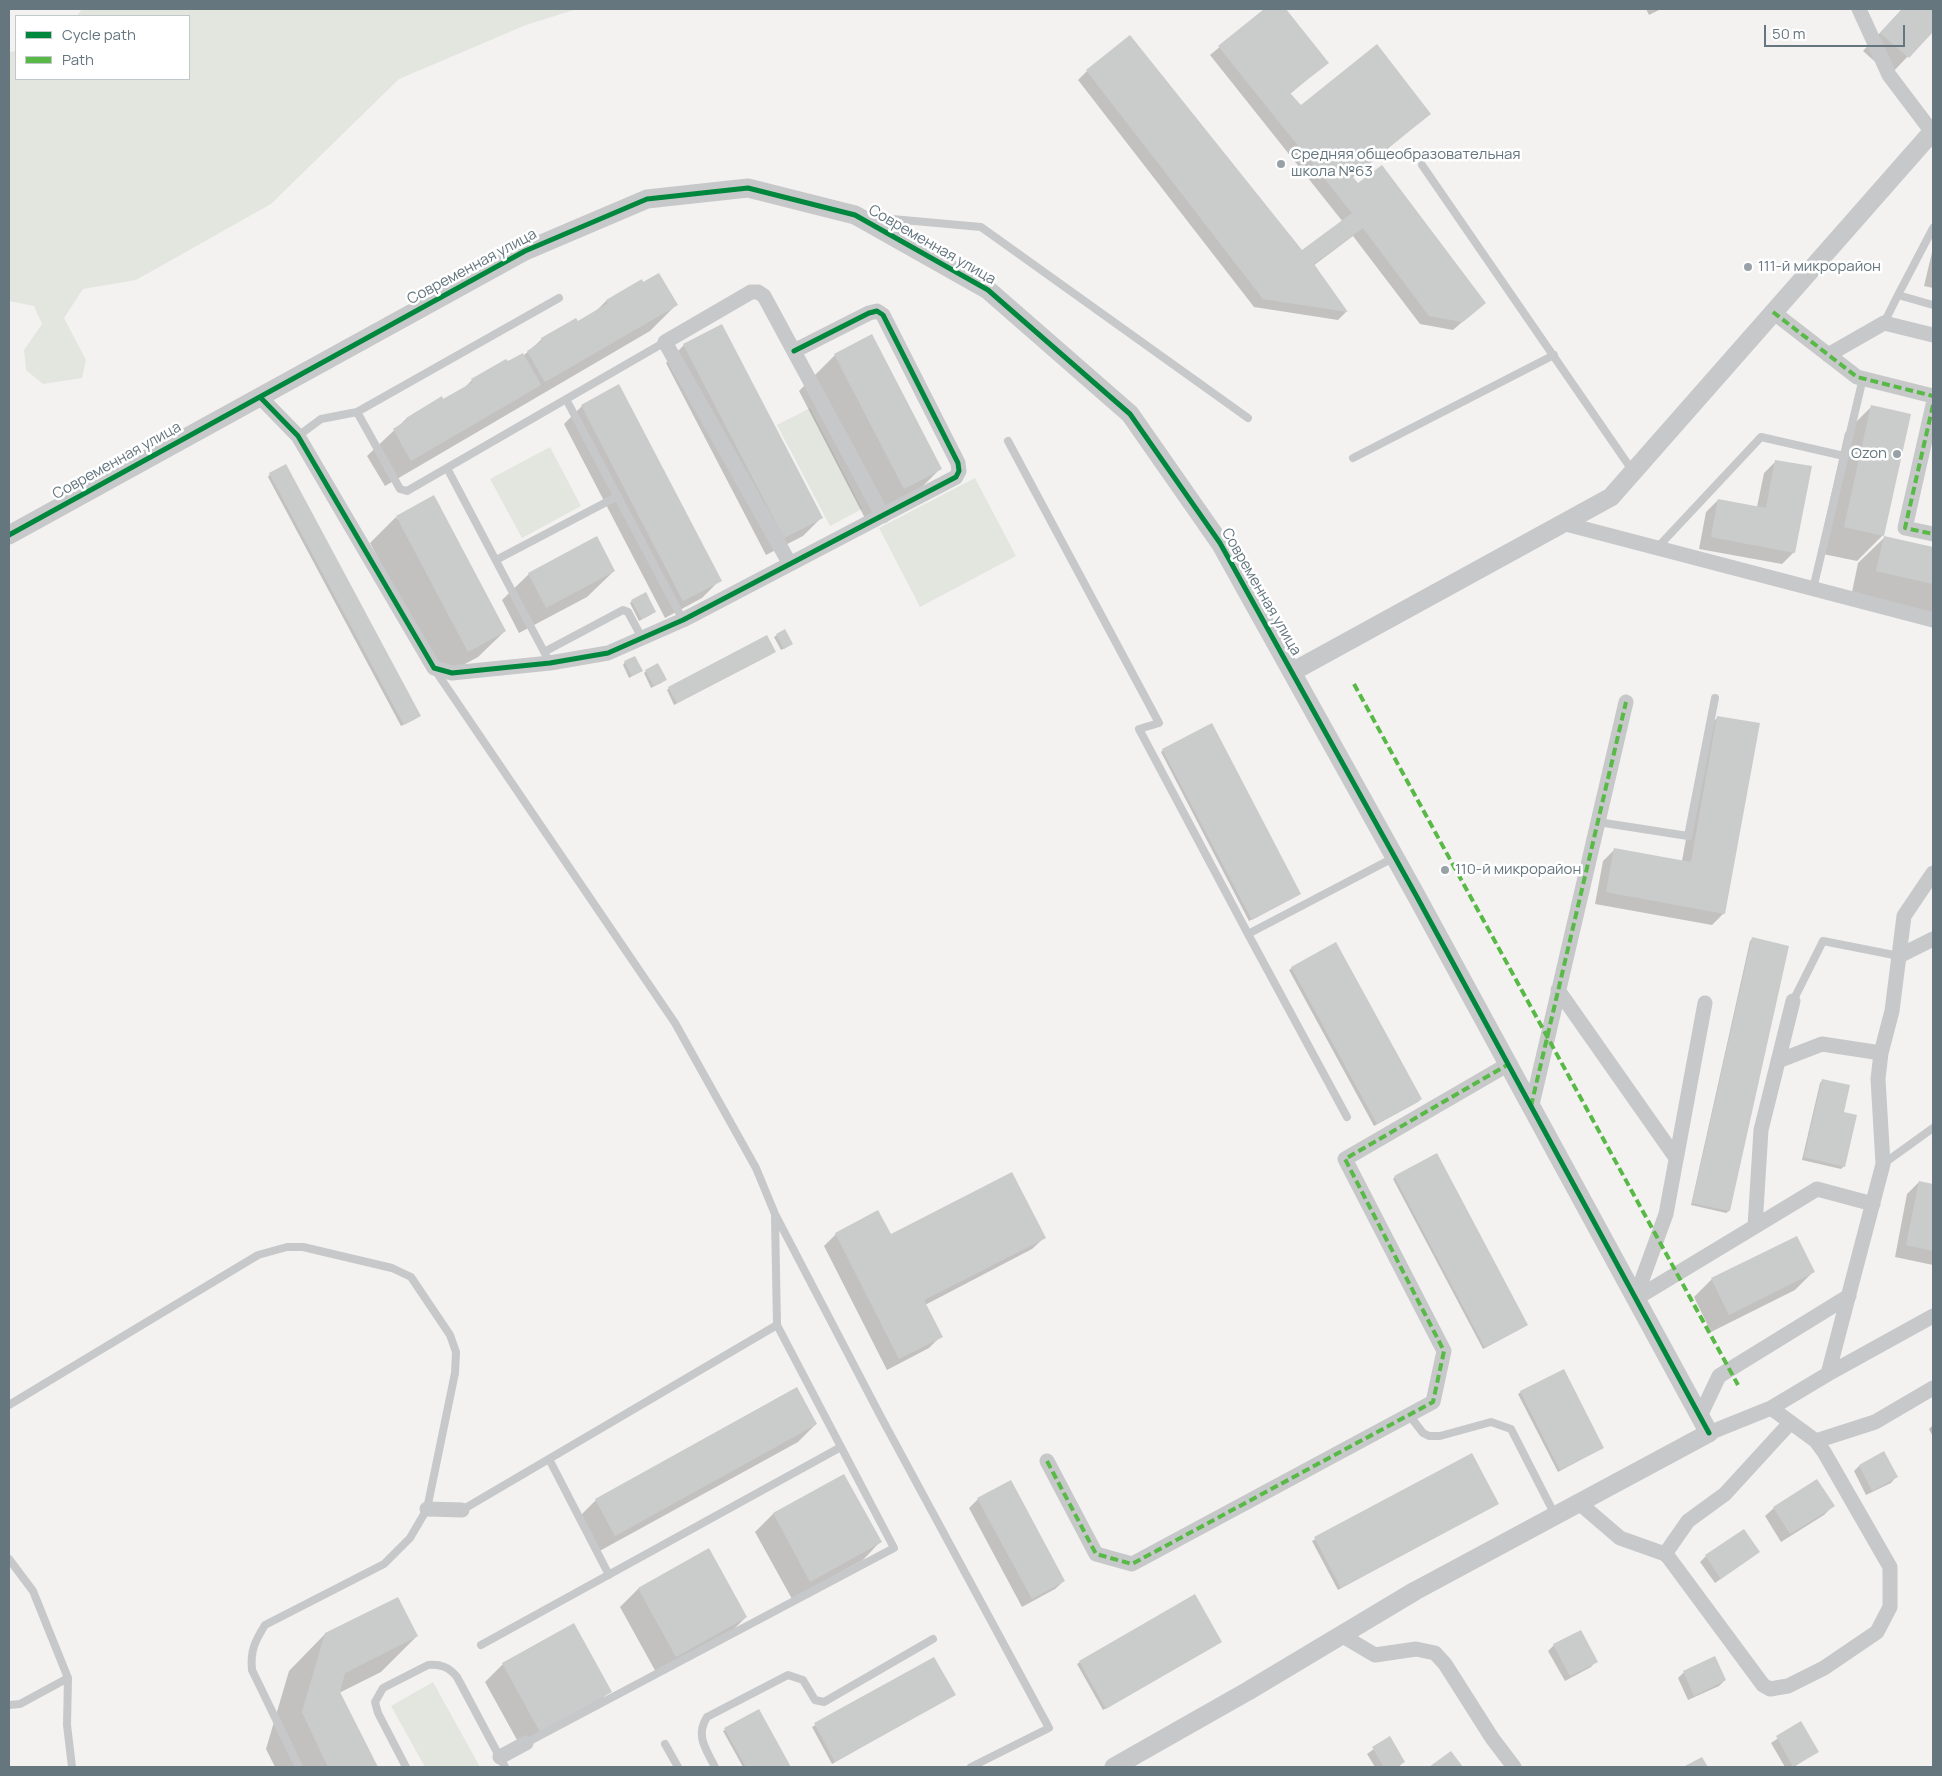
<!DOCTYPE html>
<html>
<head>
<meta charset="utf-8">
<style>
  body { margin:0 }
  #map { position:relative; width:1942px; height:1776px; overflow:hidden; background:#f3f2f1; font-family:Manrope,sans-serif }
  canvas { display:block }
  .frame { position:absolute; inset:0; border:10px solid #65767f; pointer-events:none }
  .legend { position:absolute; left:15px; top:15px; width:175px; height:65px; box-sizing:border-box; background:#fff; border:1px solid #c1c8cc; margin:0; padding:6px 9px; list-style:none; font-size:15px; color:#65767f }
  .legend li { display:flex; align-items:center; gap:10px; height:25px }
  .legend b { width:25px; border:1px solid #c1c8cc }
  .scale { position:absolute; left:1764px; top:25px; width:141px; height:22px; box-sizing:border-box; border:2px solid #65767f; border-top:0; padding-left:6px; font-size:15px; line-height:18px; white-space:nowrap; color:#65767f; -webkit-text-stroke:4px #fff; paint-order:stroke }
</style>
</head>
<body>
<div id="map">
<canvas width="1942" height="1776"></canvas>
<div class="frame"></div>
<ul class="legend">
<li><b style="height:6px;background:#00873e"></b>Cycle path</li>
<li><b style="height:6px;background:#58b947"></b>Path</li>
</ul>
<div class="scale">50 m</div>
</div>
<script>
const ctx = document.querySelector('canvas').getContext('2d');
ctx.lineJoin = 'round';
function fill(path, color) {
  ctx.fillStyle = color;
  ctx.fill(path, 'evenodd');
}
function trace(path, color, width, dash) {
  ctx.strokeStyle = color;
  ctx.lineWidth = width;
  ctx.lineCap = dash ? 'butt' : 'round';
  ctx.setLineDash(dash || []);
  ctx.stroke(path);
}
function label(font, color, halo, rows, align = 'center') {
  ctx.font = font + ' Manrope,sans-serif';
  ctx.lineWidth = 5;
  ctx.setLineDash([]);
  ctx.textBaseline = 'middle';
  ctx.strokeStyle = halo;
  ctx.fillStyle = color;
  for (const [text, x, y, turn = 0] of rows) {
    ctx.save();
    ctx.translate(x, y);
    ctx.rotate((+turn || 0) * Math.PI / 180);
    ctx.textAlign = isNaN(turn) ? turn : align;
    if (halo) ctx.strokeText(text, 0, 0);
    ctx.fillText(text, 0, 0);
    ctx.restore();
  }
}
fill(new Path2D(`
  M82 9H577L526 25 399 79 271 204 136 280 83 289 64 318 86 360 82 378 43 384 26 370 24 350 42 324 34 306 9 301V52L16 51V79H189V16H77Z
  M810 408 862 509 830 526 777 425Z
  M550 447 581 506 522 538 490 479Z
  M975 478 1016 556 920 607 879 528Z
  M433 1682 480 1767H425L391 1706Z`), '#e3e5df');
fill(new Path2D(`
  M1266 9H1284L1327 63 1290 94 1301 107 1430 114 1352 178 1484 303 1453 330 1420 324 1353 236 1313 266 1346 312 1338 320 1254 307 1078 80 1087 71 1302 251 1343 222 1210 55Z
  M1646 9H1661L1649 15Z
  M1902 9H1933V30L1890 75 1863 51Z
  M1933 248V288L1924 286Z
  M641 281 676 305 650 331 385 486 367 456 406 419 443 401 463 389 472 380 506 360 508 363 523 356 542 339 577 322 596 311 606 301Z
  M872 336 941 468 905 504 868 524 799 391 835 355Z
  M684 345 821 518 803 536 766 555 666 363Z
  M582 406 720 580 702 598 665 618 564 424Z
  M1871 407 1883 535 1857 561 1818 553 1845 433Z
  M1776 461 1794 552 1782 564 1699 549 1706 512 1718 500 1757 507 1764 473Z
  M270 474 417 718 401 726 268 477Z
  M396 517 505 631 478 657 441 677 370 543Z
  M1885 537 1933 548V616L1851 597 1858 563Z
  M614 571 587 597 519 633 502 600 529 574Z
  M632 601 652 614 639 621 630 603Z
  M777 635 789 646 781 650 774 637Z
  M772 654 674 705 667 690 669 688Z
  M625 662 642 671 629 678 623 665Z
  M646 671 663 682 651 688 644 673Z
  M1718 717 1724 913 1712 925 1595 904 1603 861 1615 849 1682 861 1706 729Z
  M1163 750 1297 896 1249 921 1161 752Z
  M1752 939 1729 1211 1726 1213 1691 1205 1750 941Z
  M1292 968 1421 1099 1418 1102 1374 1126 1289 970Z
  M1823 1080 1842 1113 1844 1166 1841 1169 1802 1160 1820 1083Z
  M1395 1177 1526 1325 1524 1327 1483 1349 1393 1179Z
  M1919 1182 1933 1185V1265L1895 1257 1907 1194Z
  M836 1234 890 1236 1044 1238 1032 1249 925 1305 941 1336 929 1348 887 1370 824 1246Z
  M1813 1272 1795 1290 1711 1332 1694 1297 1712 1279Z
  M797 1389 816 1424 798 1442 596 1553 578 1518 596 1500Z
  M1521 1392 1603 1448 1558 1472 1518 1394Z
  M1933 1425V1437L1929 1429Z
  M1471 1455 1497 1504 1338 1590 1312 1541Z
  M1859 1466 1896 1477 1891 1483 1866 1495 1854 1471Z
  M844 1475 880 1542 863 1560 792 1599 755 1532 773 1514Z
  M978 1499 1064 1581 1055 1589 1022 1607 969 1508Z
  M1833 1506 1824 1515 1781 1542 1765 1516 1774 1508Z
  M709 1550 746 1617 728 1635 657 1674 620 1607 638 1589Z
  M1706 1556 1752 1557 1715 1583 1700 1562Z
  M325 1634 417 1636 381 1672 339 1693 376 1767H275L266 1749 289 1671Z
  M1218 1644 1103 1710 1077 1664 1080 1662Z
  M1554 1645 1596 1661 1591 1667 1565 1681 1548 1651Z
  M934 1658 954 1695 832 1764 812 1727Z
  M1714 1658 1725 1680 1719 1686 1688 1700 1678 1678 1683 1673Z
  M503 1664 610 1691 592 1709 522 1749 485 1682Z
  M759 1710 790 1767H743L723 1731Z
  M1801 1723 1817 1751 1794 1767H1785L1771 1743Z
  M1389 1738 1404 1762 1398 1767H1375L1367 1754Z`), '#0003');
fill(new Path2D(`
  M1264 9H1286L1329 63 1290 93 1301 105 1377 44 1431 114 1352 176 1358 183 1382 165 1486 303 1463 322 1429 316 1363 228 1314 264 1348 312 1263 299 1086 70 1130 35 1302 250 1352 213 1218 46Z
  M1902 9H1933V32L1909 58 1880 33Z
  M659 273 678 305 545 382 527 351 542 341 541 338 576 318 578 321 608 303 606 300 642 279 643 282Z
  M722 324 823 518 784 538 683 344Z
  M872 334 942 469 904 489 834 354Z
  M523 353 541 385 411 461 393 429 407 420 406 418 442 396 443 399 473 382 471 379 506 359 508 361Z
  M619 384 722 581 683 601 581 405Z
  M1871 405 1911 414 1884 536 1844 527Z
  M1775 460 1812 466 1795 553 1711 537 1718 499 1766 508Z
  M286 464 421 716 404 725 269 473Z
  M434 495 506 631 468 652 396 516Z
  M597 536 615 571 546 608 528 573Z
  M1884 536 1933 547V584L1876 571Z
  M646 592 656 612 642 619 631 600Z
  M785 629 793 644 784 649 776 634Z
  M767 635 776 652 677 703 668 687Z
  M635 656 643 671 632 676 624 661Z
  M658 663 667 680 654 686 645 670Z
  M1717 716 1760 723 1725 914 1606 892 1614 848 1691 862Z
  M1212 723 1301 894 1252 920 1162 749Z
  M1752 937 1789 946 1730 1211 1692 1203Z
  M1336 942 1422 1099 1377 1124 1291 967Z
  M1822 1079 1850 1085 1844 1112 1857 1115 1845 1167 1804 1157Z
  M1437 1153 1528 1325 1485 1348 1394 1176Z
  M1012 1172 1046 1238 924 1300 943 1337 899 1359 835 1233 878 1210 891 1234Z
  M1919 1181 1933 1184V1251L1906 1245Z
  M1797 1236 1815 1272 1729 1315 1711 1278Z
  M1564 1369 1604 1448 1560 1470 1520 1391Z
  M797 1387 817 1424 615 1536 595 1499Z
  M1884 1451 1898 1477 1872 1491 1859 1465Z
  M1472 1453 1499 1504 1341 1588 1314 1537Z
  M844 1474 882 1542 810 1582 773 1513Z
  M1817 1479 1835 1506 1790 1534 1773 1507Z
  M1011 1480 1065 1581 1032 1599 977 1498Z
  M1744 1529 1760 1552 1721 1579 1705 1555Z
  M709 1548 747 1617 676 1657 638 1588Z
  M1195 1594 1222 1642 1106 1709 1079 1661Z
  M398 1597 418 1636 345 1673 340 1692 378 1767H328L302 1712 325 1633Z
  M574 1623 612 1692 540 1732 502 1663Z
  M1581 1630 1598 1662 1570 1676 1553 1644Z
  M1715 1656 1726 1680 1694 1696 1683 1671Z
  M934 1657 956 1695 835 1762 814 1723Z
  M759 1709 791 1767H746L724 1728Z
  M1801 1721 1819 1752 1793 1767 1776 1736Z
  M1390 1736 1405 1762 1396 1767H1384L1372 1747Z
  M1451 1751 1463 1767H1429Z
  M1702 1757 1708 1767H1683Z`), '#cacccc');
trace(new Path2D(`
  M1422 165 1632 470
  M870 217 981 227 1248 418
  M1898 295 1933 228
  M1884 323 1898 295 1933 305
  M566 399 683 620
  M357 412 559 298
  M298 436 321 419 357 412 400 489 407 491 665 342
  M1008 441 1159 723 1139 729 1248 934
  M1353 458 1554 355
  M447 468 550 663
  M1657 548 1761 437 1844 456
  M496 560 618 496
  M1813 589 1863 378
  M544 652 623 610 628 612 642 638
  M435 670 675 1023 756 1168 775 1214 881 1417 1049 1728 971 1767
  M1598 822 1688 836 1715 698
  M1793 1001 1823 941 1899 956
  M1347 1117 1248 934 1395 857
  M1883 1164 1933 1128
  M9 1405 258 1255 287 1247H303L392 1268 411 1277 450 1335 456 1352 455 1373 427 1509 410 1538 384 1564 265 1625C255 1641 250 1651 252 1670L299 1767
  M1409 1415 1423 1433 1429 1436H1440L1491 1422 1511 1429 1555 1515
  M549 1459 609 1575
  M462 1510 777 1325
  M9 1559 33 1591 68 1678 67 1725 72 1767
  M481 1645 841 1447
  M9 1705 20 1704 68 1678
  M526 1743 894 1548 777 1325 775 1216
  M665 1744 678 1767
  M406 1767 378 1713 375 1702 383 1688 428 1665C441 1664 449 1667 457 1677L505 1767
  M715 1767C706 1749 695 1736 707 1717L788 1675 803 1680 815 1700 824 1702 933 1639`), '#c7c8c9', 8);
trace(new Path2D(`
  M1859 9 1889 75 1932 132
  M1773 312 1857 377 1933 396
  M1828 355 1884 323 1933 335
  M260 397 298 436 434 668 452 673 550 663 608 653 683 620 956 477 959 471 958 463 883 315 877 311 869 313 794 351
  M1933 405 1905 528 1933 534
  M1562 523 1933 620
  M790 564 665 342 751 292H758L764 296 883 516
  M1899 956 1933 939
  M1558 990 1676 1158
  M1778 1061 1822 1044 1881 1053
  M1531 1109 1626 702
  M1755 1226 1761 1130 1793 1001
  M1635 1299 1666 1214 1705 1003
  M1635 1299 1817 1189 1873 1204
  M1828 1374 1883 1164 1878 1079 1881 1053 1892 1011 1904 916 1933 873
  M1700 1416 1719 1376 1849 1296
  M1709 1433 1771 1408 1828 1374 1933 1316
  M1816 1441 1875 1422 1933 1388
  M1047 1461 1096 1554 1132 1564 1433 1402 1444 1351 1345 1159 1507 1065
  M1578 1502 1620 1538 1665 1554 1669 1558 1763 1685 1770 1689 1788 1686 1824 1668 1877 1632 1890 1607V1567L1824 1452 1816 1441 1771 1408
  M427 1509 462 1510
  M1665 1554 1688 1521 1725 1494 1790 1423
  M1341 1635 1375 1655 1416 1649 1435 1653 1445 1664 1492 1738 1514 1767
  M500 1757 526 1743`), '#c7c8c9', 15);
trace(new Path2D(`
  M9 535 525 251 647 199 748 188 855 215 988 290 1130 414 1220 543 1417 897 1709 1433 1415 1591 1248 1691 1114 1767
  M1292 672 1611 497 1933 131`), '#c7c8c9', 19);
trace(new Path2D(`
  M1773 312 1857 377 1933 396
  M1933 405 1905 528 1933 534
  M1354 684 1738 1385
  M1531 1106 1626 702
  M1047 1461 1096 1554 1132 1564 1433 1402 1444 1351 1345 1159 1507 1065`), '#58b947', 4, [8, 4]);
trace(new Path2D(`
  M260 397 298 436 434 668 452 673 550 663 608 653 683 620 956 477 959 471 958 463 883 315 877 311 869 313 794 351
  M9 535 525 251 647 199 748 188 855 215 988 290 1130 414 1220 543 1417 897 1709 1433`), '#00873e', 5);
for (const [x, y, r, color] of [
  [1281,164,5,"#97a1a7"],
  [1748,267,5,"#97a1a7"],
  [1897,454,5,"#97a1a7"],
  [1445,870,5,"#97a1a7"]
]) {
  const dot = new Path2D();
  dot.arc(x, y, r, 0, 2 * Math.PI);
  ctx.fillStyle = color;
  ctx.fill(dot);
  trace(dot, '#fff', 2);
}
label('15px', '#65767f', '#fff', [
  ["Средняя общеобразовательная",1291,155],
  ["школа №63",1291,172],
  ["111-й микрорайон",1758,267],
  ["Ozon",1887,454,"right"],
  ["110-й микрорайон",1455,870]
], 'left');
label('15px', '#65767f', '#fff', [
  ["Современная улица",932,245,30],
  ["Современная улица",472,267,-28],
  ["Современная улица",117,461,-29],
  ["Современная улица",1261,592,60]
]);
</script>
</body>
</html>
